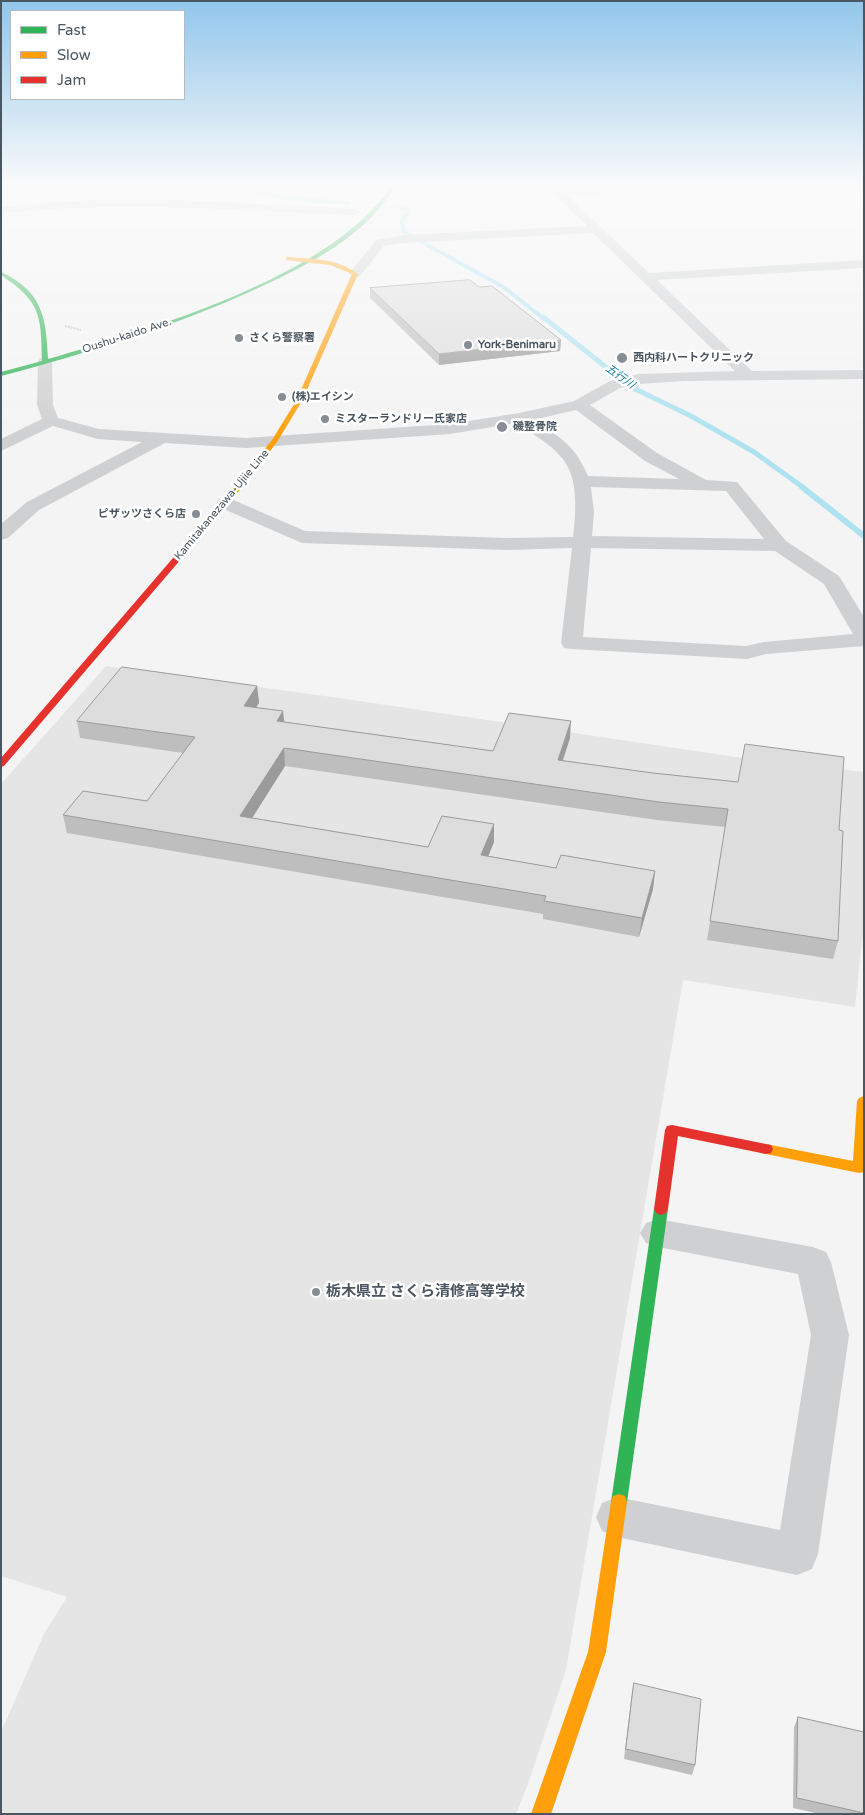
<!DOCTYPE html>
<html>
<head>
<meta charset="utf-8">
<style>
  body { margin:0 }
  #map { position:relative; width:865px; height:1815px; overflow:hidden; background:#f4f4f4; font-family:"Varela Round",sans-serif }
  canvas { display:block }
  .frame { position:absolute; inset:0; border:2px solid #4a5661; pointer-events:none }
  .legend { position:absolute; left:10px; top:10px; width:175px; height:90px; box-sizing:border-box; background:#fff; border:1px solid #b7bbc0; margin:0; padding:6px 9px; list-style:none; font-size:15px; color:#4a5661 }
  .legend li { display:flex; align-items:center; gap:10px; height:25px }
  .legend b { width:25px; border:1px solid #b7bbc0 }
</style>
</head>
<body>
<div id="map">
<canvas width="865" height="1815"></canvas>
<div class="frame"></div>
<ul class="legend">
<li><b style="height:6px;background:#30b455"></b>Fast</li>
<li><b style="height:6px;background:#ff9f0a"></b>Slow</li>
<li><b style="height:6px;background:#e5322d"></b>Jam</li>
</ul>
</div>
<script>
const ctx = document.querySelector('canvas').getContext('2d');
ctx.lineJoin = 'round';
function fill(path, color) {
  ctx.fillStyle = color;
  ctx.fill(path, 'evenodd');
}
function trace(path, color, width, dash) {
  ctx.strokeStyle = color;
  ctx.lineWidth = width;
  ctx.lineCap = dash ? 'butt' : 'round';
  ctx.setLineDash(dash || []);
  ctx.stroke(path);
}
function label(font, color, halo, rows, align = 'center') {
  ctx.font = font + ' "Varela Round","Noto Sans JP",sans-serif';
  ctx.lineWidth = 5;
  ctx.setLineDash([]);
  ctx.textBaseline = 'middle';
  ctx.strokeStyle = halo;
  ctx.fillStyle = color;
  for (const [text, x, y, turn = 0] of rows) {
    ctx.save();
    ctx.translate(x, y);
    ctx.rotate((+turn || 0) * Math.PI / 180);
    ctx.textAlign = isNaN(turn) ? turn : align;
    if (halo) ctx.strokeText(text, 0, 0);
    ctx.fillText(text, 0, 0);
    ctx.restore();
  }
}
fill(new Path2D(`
  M106 666 346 699 736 757 864 772V924L855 1007 683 980 566 1670 528 1784 516 1814H1V1732L44 1634 67 1597 1 1576V784Z`), '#e6e5e6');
trace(new Path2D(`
  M233 187 284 198 348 203
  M401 208 408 210 402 222 404 232 505 288 544 319`), '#aee2f0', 4);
trace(new Path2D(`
  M543 317 631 387 691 416 754 452 804 488`), '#aee2f0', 5);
trace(new Path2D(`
  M802 487 864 536`), '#aee2f0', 6);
trace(new Path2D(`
  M65 326 81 330`), '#bcc7c4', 2, [2, 1]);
fill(new Path2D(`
  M543 187 560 189 671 187 666 190 567 195 649 273 864 260V268L657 280 752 371 864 370V379L684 381 639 384 620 388 590 405 657 453 706 480 737 482 786 541 839 576 864 617V646L766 654 747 659 572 649 564 648 561 643 572 548 507 550 302 543 219 507 216 503 219 499 225 498 231 499 305 531 507 538 573 537C576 513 579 478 562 458 550 443 532 434 516 423L450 434 246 448 165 443 39 510 8 538 1 540V524L27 502 142 442 98 439 53 426 1 451V439L42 419 37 405 38 361 40 358H50L52 361 53 405 58 418 99 429 246 438 450 424 519 413 574 401 610 381 639 374 735 371 593 233 403 243 384 246 359 277 355 278 349 274 376 240 403 235 587 226 554 194ZM576 410 645 461 679 479 588 476C574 444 561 438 533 420ZM591 487 726 491 764 539 592 536 594 513ZM591 548 775 551 824 584 853 634 764 642 746 646 583 637Z
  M89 200H178L354 209 360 212 354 215C236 210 119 201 1 213V207Z
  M658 1219 813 1247 826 1252 831 1262 849 1335 818 1554 812 1569 797 1575 617 1537 602 1531 596 1517 602 1503 617 1497 780 1530 811 1335 798 1274 658 1247 646 1243 640 1233 646 1223Z`), '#ced0d2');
fill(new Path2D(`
  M391 187H395C385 202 374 216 361 227 330 254 293 272 256 289 175 326 88 353 1 376V372L42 361C41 315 41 302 1 275V272C43 292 46 317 48 359 152 329 328 278 391 187Z
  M661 1203 666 1205 668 1209 627 1502 625 1508 619 1510 613 1508 611 1502 654 1209 656 1205Z`), '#30b455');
fill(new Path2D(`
  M287 257C310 259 338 258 358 274L302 401 277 442 228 505H222V501L272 440 296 401 352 274 330 265 285 260Z
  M864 1096V1172L859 1173 766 1154 761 1153 759 1149 761 1145 766 1144 853 1161 857 1101 859 1098Z
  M619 1494 625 1496 627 1502 606 1652 551 1814H531L588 1652 611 1502 613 1496Z`), '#ff9f0a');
fill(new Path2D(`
  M222 501 229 503 4 766 1 767V758Z
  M672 1125 766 1144 771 1145 773 1149 771 1153 766 1154 678 1136 668 1209 666 1213 661 1215 656 1213 654 1209 665 1130 667 1126Z`), '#e5322d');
fill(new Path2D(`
  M479 287 561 340 560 351 439 365 370 298V288Z
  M257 686 259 703 256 707 284 722 493 751 570 738 563 761 839 830 838 941 833 959 707 940 725 827 657 820 285 766 252 818 428 847 494 824V842L488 856 556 868 655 871 653 889 639 937 543 919V914L67 833 63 815 147 801 183 753 80 738 77 721Z
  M634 1683 695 1765 692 1775 624 1759 632 1693Z
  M798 1717 864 1732V1814H820L793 1808 794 1727Z`), '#bebebf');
fill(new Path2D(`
  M561 340 560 351 439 365V354Z
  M257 686 259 703 245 723 244 706Z
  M283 711 285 728 277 721Z
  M571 721 570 738 557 777 558 760Z
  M284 748 285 766 242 834 240 816Z
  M494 824V842L481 874V855Z
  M655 871 653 889 639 937 642 918Z`), '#9b9b9b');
const building = new Path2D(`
  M470 280 479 287 492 286 561 340 439 354 370 288Z
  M122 667 257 686 244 706 283 711 277 721 493 751 509 713 571 721 558 760 653 773 738 782 745 744 844 757 839 830 843 831 838 941 710 921 728 809 659 802 284 748 240 816 428 847 442 816 494 824 481 855 556 868 561 855 655 871 642 918 544 901 546 896 63 815 83 791 147 801 195 737 77 721Z
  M634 1683 701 1699 695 1765 626 1749Z
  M798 1717 864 1732V1813L797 1798Z`);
fill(building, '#ddddde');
trace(building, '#9b9b9b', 1);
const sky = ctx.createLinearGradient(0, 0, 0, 441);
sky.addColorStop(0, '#91c6eb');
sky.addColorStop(0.42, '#fafafa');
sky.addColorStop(1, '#fafafa00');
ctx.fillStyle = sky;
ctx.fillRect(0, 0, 865, 441);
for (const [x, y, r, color] of [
  [239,338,5,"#868d94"],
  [468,345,5,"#868d94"],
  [622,358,6,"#868d94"],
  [282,397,5,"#868d94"],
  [325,419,5,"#868d94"],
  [502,427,6,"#868d94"],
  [196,514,5,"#868d94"],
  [316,1292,5,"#868d94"]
]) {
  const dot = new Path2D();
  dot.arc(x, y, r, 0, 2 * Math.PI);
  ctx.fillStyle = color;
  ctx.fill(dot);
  trace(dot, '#fff', 2);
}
label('11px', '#4a5661', '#fff', [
  ["Oushu-kaido Ave.",127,336,-18],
  ["Kamitakanezawa-Ujiie Line",222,505,-50]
]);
label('bold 11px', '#4a5661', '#fff', [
  ["さくら警察署",249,338],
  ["York-Benimaru",478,345],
  ["西内科ハートクリニック",633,358],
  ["(株)エイシン",292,397],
  ["ミスターランドリー氏家店",335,419],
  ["磯整骨院",513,427],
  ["ピザッツさくら店",186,514,"right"]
], 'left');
label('italic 11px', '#0c7c9b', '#fff', [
  ["五行川",620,377,36]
]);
label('bold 15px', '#4a5661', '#fff', [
  ["栃木県立 さくら清修高等学校",326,1292]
], 'left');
</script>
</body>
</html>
